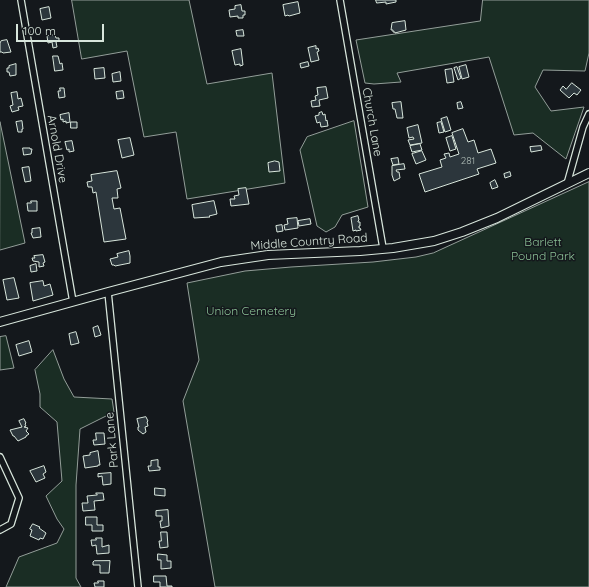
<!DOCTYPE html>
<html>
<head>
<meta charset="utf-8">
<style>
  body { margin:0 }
  #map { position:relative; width:589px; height:587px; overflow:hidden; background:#14181c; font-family:Quicksand,sans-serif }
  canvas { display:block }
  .scale { position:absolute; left:16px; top:24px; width:88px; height:18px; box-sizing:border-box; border:2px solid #d8e6dc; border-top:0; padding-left:5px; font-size:12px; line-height:14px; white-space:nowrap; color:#d8e6dc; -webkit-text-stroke:3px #14181c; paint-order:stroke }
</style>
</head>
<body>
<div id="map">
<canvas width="589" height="587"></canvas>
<div class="scale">100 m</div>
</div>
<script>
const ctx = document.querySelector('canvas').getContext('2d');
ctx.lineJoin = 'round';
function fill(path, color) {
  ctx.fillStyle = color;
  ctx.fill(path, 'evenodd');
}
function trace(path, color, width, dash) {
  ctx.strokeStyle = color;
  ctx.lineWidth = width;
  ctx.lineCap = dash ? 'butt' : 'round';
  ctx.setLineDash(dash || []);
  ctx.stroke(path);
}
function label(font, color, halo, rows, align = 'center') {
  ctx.font = font + ' Quicksand,sans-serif';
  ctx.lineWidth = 3;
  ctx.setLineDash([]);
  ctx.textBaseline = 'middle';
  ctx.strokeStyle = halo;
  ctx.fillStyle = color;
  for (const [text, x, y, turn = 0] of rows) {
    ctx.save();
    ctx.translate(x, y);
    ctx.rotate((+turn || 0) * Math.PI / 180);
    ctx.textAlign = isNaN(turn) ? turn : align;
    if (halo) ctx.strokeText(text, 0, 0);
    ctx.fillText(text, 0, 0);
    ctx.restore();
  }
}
const green = new Path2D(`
  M72 0H189L207 84 272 73 285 183 187 199 176 132 144 137 127 51 82 59Z
  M483 0H589V53L585 71 543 70 535 87 551 111 584 107 566 159 533 133 514 135 489 57 397 73 401 82 374 84 365 83 356 40 480 21Z
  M354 121 368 207 342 215 335 227 326 232 317 226 300 150 307 137Z
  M0 122 25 243 0 250Z
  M589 182V587H215L183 401 199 360 187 283 245 271 291 267 373 262 416 257 433 253Z
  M6 336 14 368 0 370V337Z
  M53 350 64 379 74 397 112 399 114 412 80 429 76 485V578L81 587H6L19 557 57 543 64 529 57 519 46 496 62 481 57 422 40 407V394L35 370Z`);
fill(green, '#1a2d24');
trace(green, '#939e99', 1);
const building = new Path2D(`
  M376 0H396V2L386 4V2L377 3Z
  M298 2 300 13 289 16 288 15 285 16 283 5Z
  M241 5 242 11H245V15H243V18H238V16L230 17 229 10 235 9V6Z
  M49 7 51 18 42 20 40 9Z
  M405 21 406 30 395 33V32H393V30H391L392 23Z
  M243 30 244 36H237L236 31Z
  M55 35 56 38H59V41L56 42 57 47 53 48 52 42 48 43 47 36Z
  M7 40 11 52 3 53 2 52H0V43L1 41Z
  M316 46V49L318 48 319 51 317 52 319 60 311 62 308 48Z
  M241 49 243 65 240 66V64L235 65 232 51Z
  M53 56H58L60 64 62 63 63 70 55 71Z
  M308 62 309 66 301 68 300 64Z
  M16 64V75L10 76 9 72H7V68H9V66Z
  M466 65 469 77 462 79 459 67Z
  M457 67 461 78 458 80 454 68Z
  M104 68 105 78 95 79 94 69Z
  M452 69 454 82 447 83 445 70Z
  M120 72 121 81 113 82 112 74Z
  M572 83 581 90 577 95 574 93 569 98 560 90 563 86 566 89Z
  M326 87 328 98 319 100 320 106 312 107 311 101 316 100 315 96 318 95 317 88Z
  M60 88H64L65 97 59 98 58 91H60Z
  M123 91 124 98 117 99 116 92Z
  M17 92 18 99 21 98 23 106 18 107 19 110 12 112 10 106 13 105 11 93Z
  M401 102 403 118H397L395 109H393L392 103Z
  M461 102 463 108 458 109 457 103Z
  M322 112 323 115 325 114 326 121 327 120 328 126 321 127 320 122 317 123 315 116 319 115V113Z
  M69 113 70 122 66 123V121L63 122V119L61 120 60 115Z
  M447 117 451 130 445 132 441 119Z
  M22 121 23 129H22V132H18L16 122Z
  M71 122H77V128H71Z
  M441 122 444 132 439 133 437 123Z
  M418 125 422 143 410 145 408 140 414 139 413 137 409 138 407 128Z
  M463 129 468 142 474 140 478 153 491 149 496 163 477 169 479 174 425 192 419 174 442 167 440 160 446 158 444 154 449 153 450 157 459 154 452 133Z
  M452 136 456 149 450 151 446 138Z
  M130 138 134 155 122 158 118 140Z
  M72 141 74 151 69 152V149L67 150 65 142Z
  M420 144 422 150 412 152 410 146Z
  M541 146 542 150 531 152 530 147Z
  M23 148H30V149H32L31 154 24 155Z
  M422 151 426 160 416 164 412 154Z
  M398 158 399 164 393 165 391 159Z
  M275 161 279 162 280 171 269 172 268 163Z
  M404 164 405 169 396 170 397 172H399L400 178 394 181 392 175V166Z
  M29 167 31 181 25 182 22 168Z
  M117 171 121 188 117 189 118 198H112L114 209 120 208 126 239 104 242 96 192 93 193 92 187H88L87 182 92 181 91 175Z
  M510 172 511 176 505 178 504 174Z
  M495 180 498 187 492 189 490 183Z
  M246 188 249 204 231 206 230 199H235L234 196 239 195 238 189Z
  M31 201H37V211H28L27 203H31Z
  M214 201 217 214 209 216 210 217 194 218 192 205Z
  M358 216 359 220 358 221V222H360V226H359V228H360L361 230 356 231V230L353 231 351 218Z
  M297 218 298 228 285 230 284 225 288 224 287 219Z
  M310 219 311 224 299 226 298 221Z
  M282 225 283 231 277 232 276 226Z
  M40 228 41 237 33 238 31 233H32V229Z
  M129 251 130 256V263L115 266 114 265H112L110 259 118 257 117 254Z
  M43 255 45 262 43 263 44 266 39 267V262L33 261 32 258H35L34 256Z
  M36 264 37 271 31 272 30 266Z
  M14 278 19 298 7 300 3 280Z
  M43 281 44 286 50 284 53 295 33 301 30 283Z
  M98 326 101 335 95 337 93 328Z
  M76 332 79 343 71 345 69 334Z
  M29 341 32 352 19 356 16 345Z
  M146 417 148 421 147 422 148 426 145 427 146 432 143 434 138 430V427H139L137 419Z
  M24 419 26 423 25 424 26 426 24 427 28 428 26 431 29 434 26 436V437L18 441 14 436H13L10 430 22 427 19 421Z
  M96 433H104L105 444 94 445 93 440H96Z
  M98 451 100 465H98V466L85 468 83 456 90 455V453Z
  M158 460V467H160V470L149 471 148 466H151V461Z
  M44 466 46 472 43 474 45 478 36 482 30 471Z
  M111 473V484L103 485 102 476 98 477V474Z
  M155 488 165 489V496L155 495Z
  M96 493H103L104 500 94 501 95 510 83 511 82 503H88L87 496 97 495Z
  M168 510 169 526 161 528 160 521H162V516H156V511Z
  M86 517H97V525H103V531H92V525H86Z
  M33 524 40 527 39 528 46 533 43 539 40 538 39 540 30 536 32 530 30 529Z
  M161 532H167L168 547 160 548 159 541H161Z
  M96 538H102V547L109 545V553L97 554 96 545 92 546 91 540H96Z
  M158 554 167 555V561H171V568L161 569V560H158Z
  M110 561 109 573H100V565H93V562L94 561Z
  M154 576H166L167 586H172V587H160V582H154Z
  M98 581H104V587H95L94 583H98Z`);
fill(building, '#2c363c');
trace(building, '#d8e6dc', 1);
const minor = new Path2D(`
  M21 0 73 302
  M340 0 383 248
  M567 184 583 127 589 114
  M108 292 138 587
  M0 457 19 498 11 524 0 530`);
const primary = new Path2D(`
  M0 322 108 292 221 262 268 255 360 251 393 248 434 241 462 232 497 218 589 173`);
trace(minor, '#d8e6dc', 8);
trace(primary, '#d8e6dc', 10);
trace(minor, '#14181c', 5.5);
trace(primary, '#14181c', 8);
label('10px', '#adbab4', null, [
  ["281",468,161]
]);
label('12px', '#d8e6dc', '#14181c', [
  ["Church Lane",372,122,80],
  ["Arnold Drive",57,149,80],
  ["Middle Country Road",309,242,-4],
  ["Park Lane",112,440,-95]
]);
label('12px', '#8ac095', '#14181c', [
  ["Barlett",543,242],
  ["Pound Park",543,256],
  ["Union Cemetery",251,311]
]);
</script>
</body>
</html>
